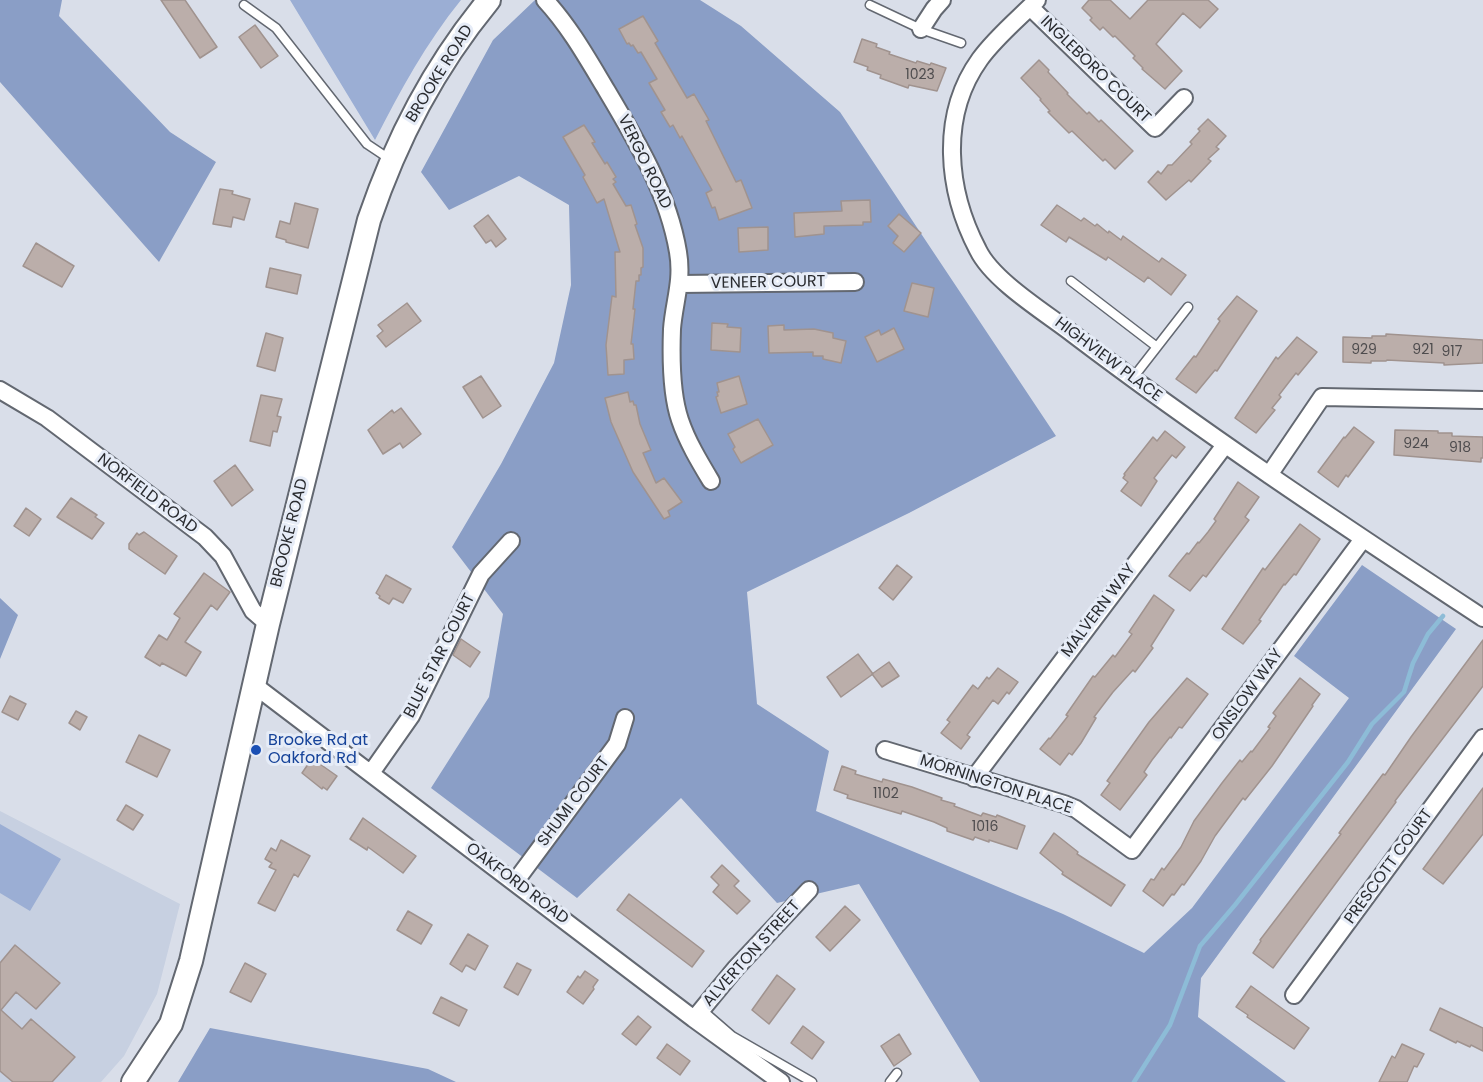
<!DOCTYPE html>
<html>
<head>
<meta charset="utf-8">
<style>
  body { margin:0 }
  canvas { display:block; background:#d9dee9 }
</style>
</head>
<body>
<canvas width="1483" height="1082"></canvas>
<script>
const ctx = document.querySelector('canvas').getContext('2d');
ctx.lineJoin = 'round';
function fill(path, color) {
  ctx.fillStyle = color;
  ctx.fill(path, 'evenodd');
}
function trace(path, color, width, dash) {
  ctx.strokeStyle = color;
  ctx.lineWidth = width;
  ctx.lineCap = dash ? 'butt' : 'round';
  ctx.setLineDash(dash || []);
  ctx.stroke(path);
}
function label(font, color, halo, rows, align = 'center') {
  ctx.font = font + ' Poppins,sans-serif';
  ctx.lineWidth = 6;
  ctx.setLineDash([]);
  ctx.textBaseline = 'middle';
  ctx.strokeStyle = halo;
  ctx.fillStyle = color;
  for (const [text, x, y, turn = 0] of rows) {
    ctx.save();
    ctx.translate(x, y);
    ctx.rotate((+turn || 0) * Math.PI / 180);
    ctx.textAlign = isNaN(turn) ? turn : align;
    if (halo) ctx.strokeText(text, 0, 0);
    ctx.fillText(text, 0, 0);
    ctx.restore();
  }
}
fill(new Path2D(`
  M0 811 180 904 157 994 124 1056 101 1082H0Z`), '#c7d0e1');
fill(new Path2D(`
  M290 0H461C426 43 400 91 375 140Z
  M0 824 61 859 30 911 0 893Z`), '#9baed4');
fill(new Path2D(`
  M0 0H62L59 16 170 132 216 162 159 262 0 82Z
  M535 0H700L741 26 840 112 1056 436 909 513 747 592 757 704 829 751 816 811 1063 914 1144 953 1192 908 1349 698 1294 656 1362 565 1456 629 1201 978 1198 1017 1286 1082H980L859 884 777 903 681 798 577 898 431 788 489 697 503 614 452 547 501 464 554 363 571 285 569 205 519 176 449 210 421 172 493 40Z
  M0 598 18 615 0 659Z
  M210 1028 428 1069 456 1082H178Z`), '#8a9ec6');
trace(new Path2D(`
  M1134 1082 1170 1025 1200 946 1235 905 1348 762 1372 724 1404 692 1413 663 1428 634 1443 616`), '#8dbcd7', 4.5);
const building = new Path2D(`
  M161 0H185L217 47 200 58Z
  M1089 0H1110L1130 19 1148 0H1208L1218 9 1200 28 1183 13 1156 44 1182 71 1165 89 1142 69 1143 68 1133 58 1135 56 1115 36 1113 37 1103 27 1100 30 1090 20 1092 18 1082 8Z
  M643 16 658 41 655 43 687 98 694 94 709 120 706 121 736 182 741 180 752 208 719 220 715 207 712 208 706 193 712 190 682 136 680 138 673 125 670 127 661 112 665 110 649 83 657 79 641 52 638 53 633 45 631 46 629 43 627 44 619 29Z
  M255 25 278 56 261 68 239 37Z
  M862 39 877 44 876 47 890 52 889 54 916 63 917 61 930 65 931 63 946 68 937 91 909 85 908 88 880 78 881 75 867 70 868 67 854 62Z
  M1039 60 1049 70 1048 72 1068 93 1067 94 1087 114 1089 112 1099 122 1101 120 1133 151 1115 169 1105 159 1103 161 1072 131 1069 133 1048 112 1050 111 1040 100 1041 99 1021 78Z
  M1208 119 1226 136 1216 147 1219 149 1208 159 1211 161 1191 182 1189 180 1166 200 1148 182 1158 171 1161 174 1168 165H1172L1192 144 1190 142 1200 131 1198 129Z
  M584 125 595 142 592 143 605 164 607 162 616 177 613 179 616 182 613 184 626 206 631 205 637 224 635 225 643 248V267L641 268V275H639V281H636L633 309H635L631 344H633L634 359 624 360V374L608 375 606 345 612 296 616 297 615 252H620L604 199 597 203 583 177 585 175 563 137Z
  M220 189 233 191 232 194 250 199 244 220 233 217 231 227 213 224Z
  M870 200 871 222H863V225L824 226V234L795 237 794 213 842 211 841 201Z
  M295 203 318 209 308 248 286 242V240L276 237 280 221 290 224Z
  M1057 205 1081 221 1084 218 1095 226 1097 224 1108 233 1109 231 1121 240 1123 236 1159 262 1162 258 1186 275 1171 295 1148 277 1144 282 1108 257 1106 260 1069 237 1066 242 1041 225Z
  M899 214 921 233 904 252 893 243 898 236 888 226Z
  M488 215 506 239 496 247 491 240 486 243 474 226Z
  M768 227V250L739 252 738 228Z
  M36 243 74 266 62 287 23 266Z
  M270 268 301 275 297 294 266 287Z
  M912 283 934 288 928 317 904 311Z
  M1237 296 1257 311 1217 371 1215 370 1196 393 1176 379 1194 356 1196 357 1220 321 1218 319Z
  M407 303 421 321 386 347 377 336 383 331 378 325Z
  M712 323 728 324 727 327 741 328 740 352 711 350Z
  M784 325V330L814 329 833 333V338L846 341 841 363 823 359V356H813V352L769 353 768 326Z
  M894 328 904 349 877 362 865 337 879 330 881 335Z
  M266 333 283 338 275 371 257 366Z
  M1386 334 1483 340V363L1444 365V363L1387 360 1386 361H1371V363L1343 362V337L1372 338V336H1386Z
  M1297 337 1317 352 1298 375 1296 373 1279 395 1281 397 1272 408 1275 410 1256 433 1235 418 1276 357 1278 359Z
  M481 376 501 406 483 418 463 387Z
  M739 376 747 404 721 413 716 397 718 396 717 392H719L717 383Z
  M628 392 630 402 633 401 634 405H636L640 424 650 448 651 450 643 453 656 483 664 478 682 502 668 511 670 516 664 519 633 472 611 422 605 398Z
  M261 395 282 399 277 416 281 417 277 432 273 431 270 446 250 441Z
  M401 408 421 434 403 448 400 443 383 454 368 430 392 410 394 413Z
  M758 419 773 445 741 463 733 449 735 447 728 434Z
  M1354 427 1374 442 1348 477 1346 475 1338 487 1318 472 1344 437 1345 438Z
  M1395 430 1438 431V433H1452V436L1483 437V458H1481V462L1394 455Z
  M1165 431 1185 447 1176 458 1172 455 1154 478 1157 481 1141 506 1121 491 1128 482 1123 478 1125 475 1124 474 1153 437 1157 441Z
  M235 465 253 490 232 506 214 481Z
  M1238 482 1259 497 1245 517 1249 520 1206 577 1203 575 1190 591 1169 576 1178 564 1187 553 1189 554 1198 542 1199 543 1208 532 1216 521 1214 519Z
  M71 498 97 515 95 517 104 523 92 539 57 517Z
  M26 508 41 519 29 536 14 526Z
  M1300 524 1320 539 1296 575 1294 574 1285 585 1284 584 1259 620 1261 621 1243 644 1222 629 1263 568 1265 570Z
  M144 532 177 556 165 574 129 549V544L137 533 139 535Z
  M897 565 912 577 893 600 879 588Z
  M204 573 230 592 217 610 211 605 185 642 201 652 186 676 162 663 160 666 145 657 159 635 167 640 180 618 174 614Z
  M386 575 411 589 403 603 393 598 389 604 379 598 380 596 376 593Z
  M1154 595 1174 610 1151 646 1153 648 1135 672 1133 670 1113 692 1094 717 1096 718 1081 743 1072 755 1069 753 1060 765 1040 749 1049 738 1050 739 1068 716 1066 715 1093 676 1095 677 1113 655 1115 657 1132 634 1129 632Z
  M461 639 480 652 470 667 453 655Z
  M1483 640V686L1395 801 1396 802 1273 968 1253 953 1261 941 1260 940 1341 834 1339 833 1374 786 1383 774 1385 775 1411 737Z
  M858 654 873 674 841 697 827 677Z
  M889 662 899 676 882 687 872 674Z
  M998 668 1018 682 1009 694 1007 692 998 704 993 700 967 735 970 737 961 749 941 733 950 722 947 720 973 685 978 689 987 677 989 679Z
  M1187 678 1208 694 1182 728 1179 727 1171 738 1170 737 1152 760 1144 772 1147 775 1120 810 1101 795 1110 783 1107 781 1149 722Z
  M1300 678 1320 694 1312 705 1313 706 1272 766 1245 800 1243 798 1215 836 1201 861 1184 885 1182 884 1174 895 1172 894 1163 906 1143 891 1151 879 1154 880 1162 868 1164 870 1181 847 1194 821 1222 783 1240 760 1242 762 1251 751 1252 752 1270 728 1268 727 1276 716 1273 713Z
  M10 696 26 704 18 720 2 712Z
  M76 711 87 717 80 730 69 723Z
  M139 735 170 750 157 777 126 762Z
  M311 760 316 764 317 762 337 776 327 790 323 787 322 789 302 773Z
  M842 766 856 771 855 774 882 782 883 779 912 787 942 798 941 800 955 804 954 806 981 816 983 813 996 817 997 815 1025 826 1017 849 989 840V842L975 837 973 840 947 831V828L934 822 902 811 901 814 847 798 848 795 834 790Z
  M1483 788V834L1443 884 1423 869Z
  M126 805 143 815 133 830 117 820Z
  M363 818 416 856 403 873 368 847 367 850 350 839Z
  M1054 833 1078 852 1077 854 1125 885 1111 906 1062 874 1063 872 1040 853Z
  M281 840 310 856 298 877 294 874 275 911 258 903 276 870 269 867 272 863 265 859 271 848 276 851Z
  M722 865 739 881 734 886 750 901 737 914 713 892 719 885 711 877Z
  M629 894 704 951 692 967 617 910Z
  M845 906 860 920 830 951 816 937Z
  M408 911 432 925 421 944 397 930Z
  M468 934 488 946 475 970 466 965 462 972 450 964Z
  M15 945 60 983 36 1009 16 992 1 1010 22 1029 31 1019 75 1057 52 1082H13L0 1071V963Z
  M245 963 266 974 251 1002 230 992Z
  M517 963 531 970 518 995 504 987Z
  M585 971 598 980 593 987 594 989 583 1004 567 992 578 976 580 978Z
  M777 975 795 989 769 1024 752 1010Z
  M1251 986 1309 1028 1294 1049 1247 1017 1248 1015 1236 1007Z
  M441 997 467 1010 459 1026 433 1013Z
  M1440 1008 1483 1028V1051L1471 1045 1470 1047 1457 1041 1456 1043 1430 1030Z
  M638 1016 651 1027 636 1045 622 1034Z
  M803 1026 824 1042 812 1059 791 1043Z
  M899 1034 911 1054 894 1066 881 1046Z
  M667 1044 690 1061 680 1075 657 1058Z
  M1402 1044 1424 1054 1417 1067 1414 1066 1407 1082H1379L1392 1056 1395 1058Z`);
fill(building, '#bbaeaa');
trace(building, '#a0938f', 1.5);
const lane = new Path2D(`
  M244 5 276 28 367 144 391 160
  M870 5 921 29 961 43
  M1071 281 1157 347
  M1132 379 1188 307
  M702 1010 732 1036 812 1082
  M890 1082 897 1073`);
const street = new Path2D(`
  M545 0C569 26 586 56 604 86 635 138 668 192 678 252 683 281 674 302 672 329 671 356 671 394 680 420 687 441 699 461 711 481
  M1037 0C1018 19 995 38 980 59 939 116 947 191 978 250 993 281 1046 313 1073 334 1206 435 1344 526 1483 618
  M1030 7 1155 128 1184 98
  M921 29 934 9 942 0
  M680 284 855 282
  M0 390 47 418 205 537 223 556 253 611 268 624
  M1269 475 1322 397 1483 400
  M254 685 694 1019 781 1082
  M885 750 1064 804 1076 809 1132 850 1363 539
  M371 773 411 716 481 574 511 541
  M974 778 1225 445
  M515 882 617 744 625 718
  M1294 995 1483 738
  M694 1019 735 969 809 890`);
const secondary = new Path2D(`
  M133 1082 171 1024 191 961 268 624 369 220C397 138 434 67 489 0`);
trace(lane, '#636871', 11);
trace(street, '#636871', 20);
trace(secondary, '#636871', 26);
trace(lane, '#fff', 8);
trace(street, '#fff', 16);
trace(secondary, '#fff', 22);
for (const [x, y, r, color] of [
  [256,750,6,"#1a4fb4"]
]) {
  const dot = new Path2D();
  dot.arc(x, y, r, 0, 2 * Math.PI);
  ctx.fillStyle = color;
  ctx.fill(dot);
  trace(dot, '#e6ecf7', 2);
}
label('14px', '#4e4c4e', null, [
  ["1023",920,75],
  ["929",1364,350],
  ["921",1423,350],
  ["917",1452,352],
  ["924",1416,444],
  ["918",1460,448],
  ["1102",886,794],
  ["1016",985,827]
]);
label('16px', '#2a2c30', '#e6ecf7', [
  ["INGLEBORO COURT",1095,70,44],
  ["BROOKE ROAD",440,74,-58],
  ["VERGO ROAD",644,162,64],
  ["VENEER COURT",768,283,-1],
  ["HIGHVIEW PLACE",1108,360,37],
  ["NORFIELD ROAD",147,494,37],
  ["BROOKE ROAD",290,533,-76],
  ["MALVERN WAY",1099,611,-53],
  ["BLUE STAR COURT",440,656,-63],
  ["ONSLOW WAY",1248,695,-54],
  ["MORNINGTON PLACE",996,785,18],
  ["SHUMI COURT",574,802,-53],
  ["PRESCOTT COURT",1389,867,-54],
  ["OAKFORD ROAD",517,884,37],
  ["ALVERTON STREET",752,954,-48]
]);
label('16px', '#164399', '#e6ecf7', [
  ["Brooke Rd at",268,741],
  ["Oakford Rd",268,759]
], 'left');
</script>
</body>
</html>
